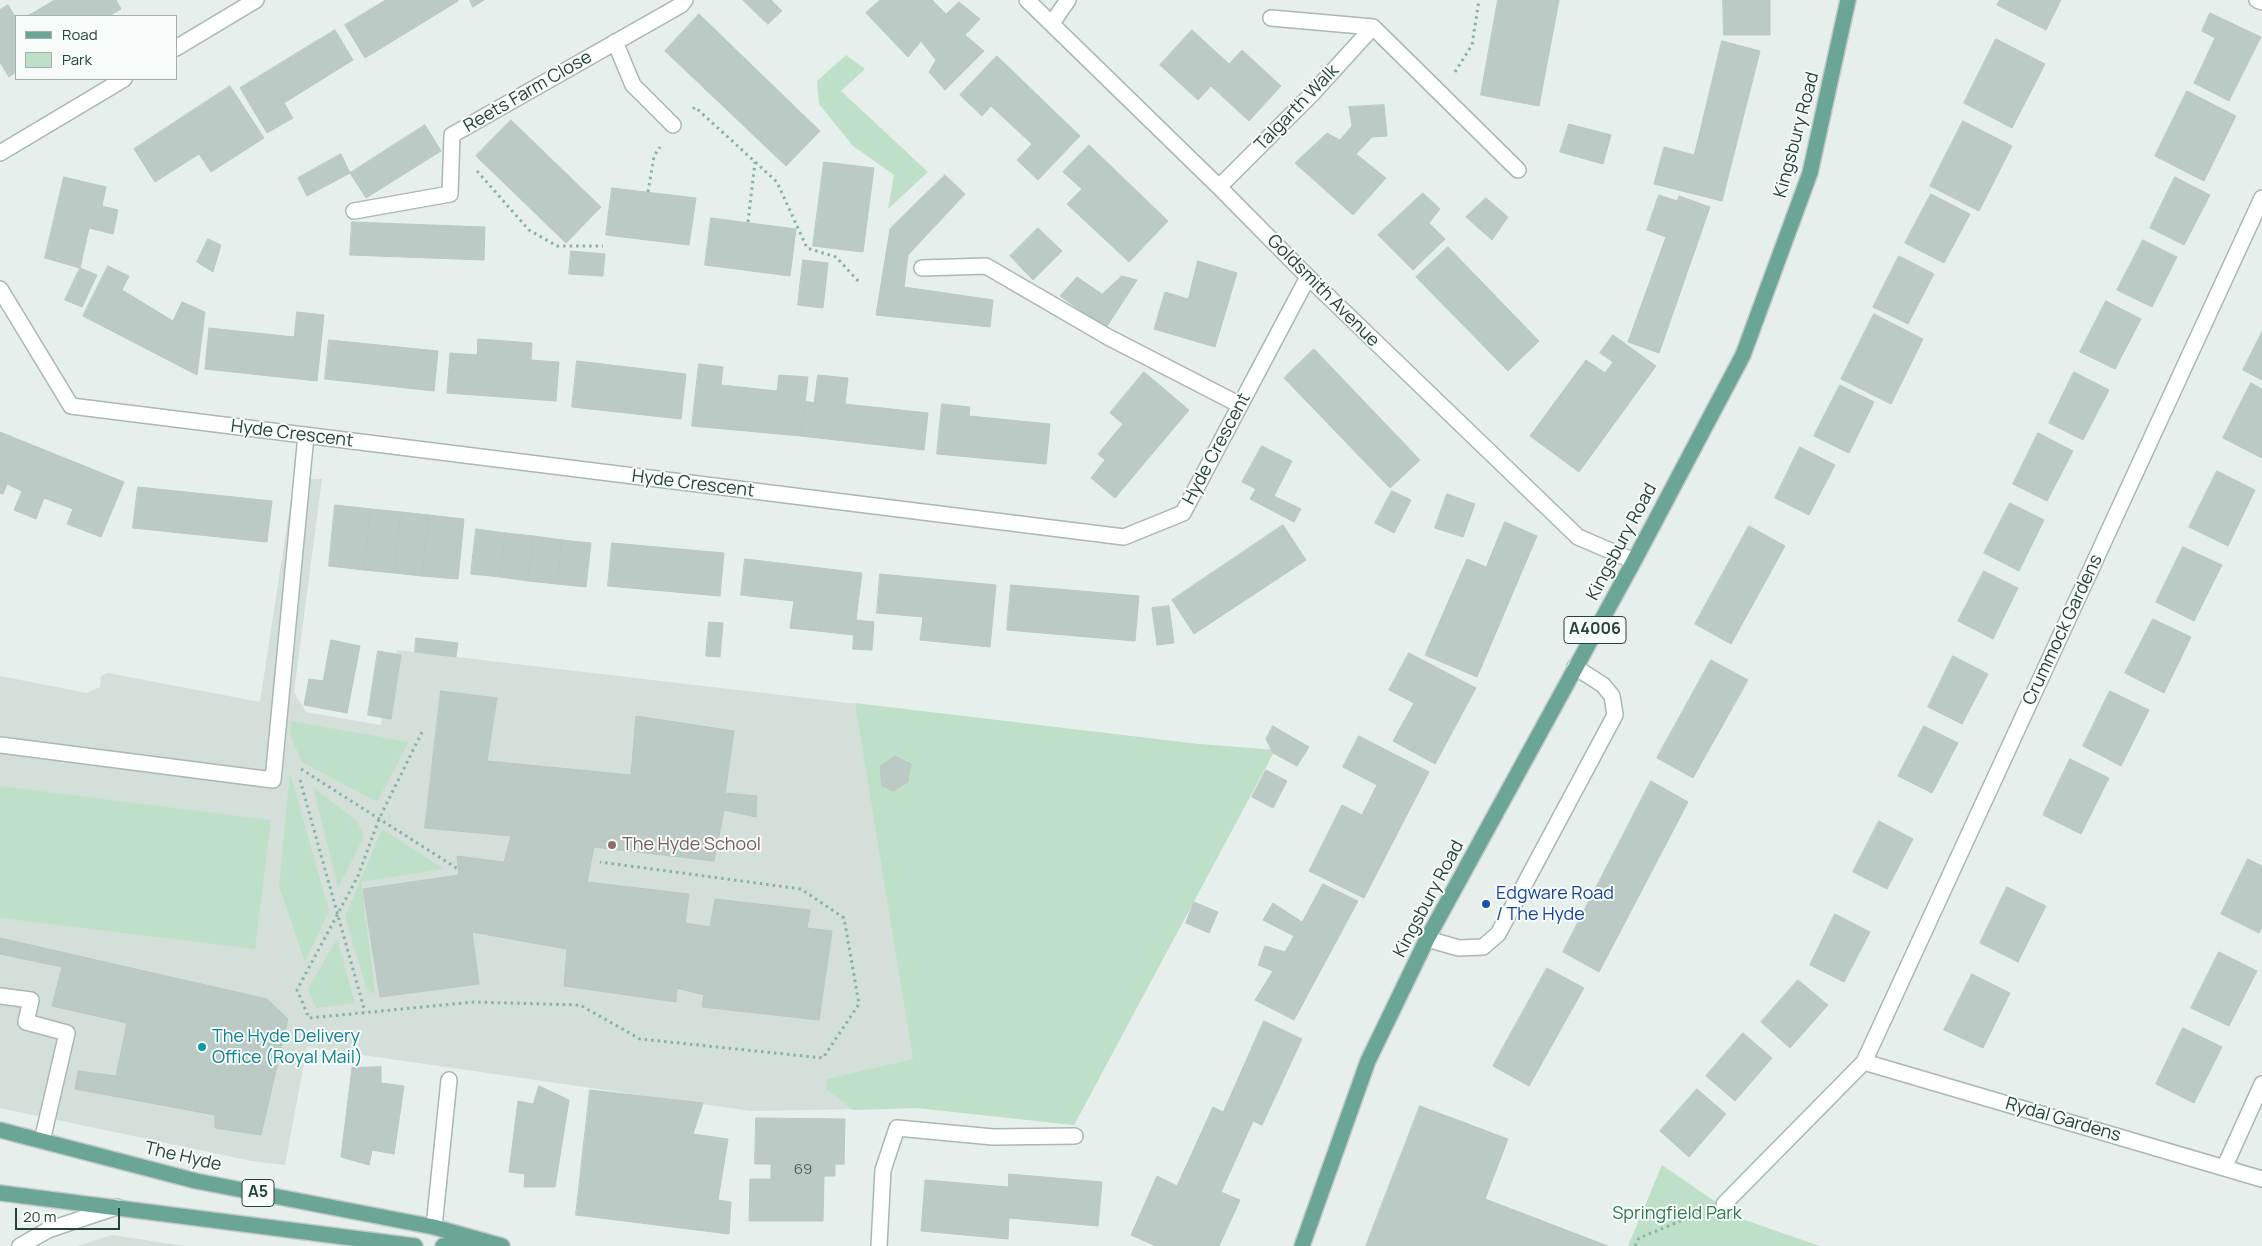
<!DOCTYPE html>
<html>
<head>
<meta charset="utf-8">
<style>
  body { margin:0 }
  #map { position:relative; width:2262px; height:1246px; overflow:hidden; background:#e6efeb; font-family:Manrope,sans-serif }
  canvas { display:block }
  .legend { position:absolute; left:15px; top:15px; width:162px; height:65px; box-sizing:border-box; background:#f7fbf9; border:1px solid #a3b1ad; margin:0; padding:6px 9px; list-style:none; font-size:15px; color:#24423a }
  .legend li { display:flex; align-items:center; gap:10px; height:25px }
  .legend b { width:25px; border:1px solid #a3b1ad }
  .scale { position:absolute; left:15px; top:1208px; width:105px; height:22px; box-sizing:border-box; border:2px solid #24423a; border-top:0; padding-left:6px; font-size:15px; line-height:18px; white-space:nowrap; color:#24423a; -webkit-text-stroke:4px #f7fbf9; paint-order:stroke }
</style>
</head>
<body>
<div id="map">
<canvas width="2262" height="1246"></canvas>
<ul class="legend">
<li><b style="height:6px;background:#6aa596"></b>Road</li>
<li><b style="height:14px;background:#bfe0c8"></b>Park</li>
</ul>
<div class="scale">20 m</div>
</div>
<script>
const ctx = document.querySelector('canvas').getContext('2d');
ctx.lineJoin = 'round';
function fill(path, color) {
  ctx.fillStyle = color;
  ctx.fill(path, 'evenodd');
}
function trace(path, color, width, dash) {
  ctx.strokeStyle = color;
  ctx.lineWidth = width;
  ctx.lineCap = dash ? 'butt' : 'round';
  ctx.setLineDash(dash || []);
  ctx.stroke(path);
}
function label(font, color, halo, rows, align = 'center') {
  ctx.font = font + ' Manrope,sans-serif';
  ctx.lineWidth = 4;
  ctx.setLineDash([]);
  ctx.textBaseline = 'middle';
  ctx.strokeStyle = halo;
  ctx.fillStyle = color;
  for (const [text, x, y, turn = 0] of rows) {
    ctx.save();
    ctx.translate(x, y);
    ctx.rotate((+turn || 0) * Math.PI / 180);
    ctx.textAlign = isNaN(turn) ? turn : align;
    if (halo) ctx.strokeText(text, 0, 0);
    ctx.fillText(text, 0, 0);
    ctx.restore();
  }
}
fill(new Path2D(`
  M294 479H322L294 692 306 712 381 725 397 650 1198 744 1275 750 1074 1125 917 1108 751 1111 307 1047 285 1165 252 1161 0 1108V676L87 693 100 687 101 676 108 673 260 702Z
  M112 1235 184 1246H77Z`), '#d4dfda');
fill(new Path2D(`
  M846 55 865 69 841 91 928 172 888 209 894 175 853 146 819 104 817 81Z
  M855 703 1198 744 1275 750 1074 1125 917 1108 853 1110 826 1089 827 1079 913 1059Z
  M291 721 409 742 377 802 302 762 290 735Z
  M290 772 329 911 305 962 279 886Z
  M0 786 271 820 255 949 0 918Z
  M313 787 357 821 364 837 338 888Z
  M382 829 444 869 361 882 375 994 367 990 345 917Z
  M337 939 355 1003 316 1008 308 989Z
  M1662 1165 1739 1218 1820 1246H1628Z`), '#bfe0c8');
const building = new Path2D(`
  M55 0H116L121 9 109 16H28Z
  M386 0H458V1L365 58 345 25Z
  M470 0H484L473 7Z
  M743 0H771L782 11 768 24Z
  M880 0H932L946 14 959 2 980 19 965 35 984 51 945 90 929 72 936 60 921 41 908 57 866 13Z
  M1498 0H1559L1539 106 1481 95Z
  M1723 0H1770V35H1724Z
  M2000 0H2061L2046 30 1997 5Z
  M8 5 16 18V72L9 77 0 62V10Z
  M2210 13 2261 37 2229 101 2194 83 2215 38 2202 31Z
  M699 14 820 131 786 166 665 51Z
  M335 30 353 60 284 103 293 118 267 133 240 88Z
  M1192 30 1229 64 1242 50 1281 86 1249 121 1211 86 1198 100 1160 65Z
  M1996 39 2045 64 2012 128 1964 103Z
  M1722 41 1760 51 1722 201 1654 184 1664 147 1694 155Z
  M997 56 1080 136 1038 180 1017 160 1032 144 991 106 982 116 960 95Z
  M230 86 264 138 211 172 199 154 155 182 134 149Z
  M2187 91 2236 116 2204 181 2155 156Z
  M1384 105 1387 136 1372 137 1356 154 1386 178 1353 215 1295 163 1327 133 1340 140 1352 126 1349 107Z
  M511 120 601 207 566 243 476 156Z
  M1963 121 2012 146 1979 211 1930 186Z
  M1569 124 1611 135 1603 164 1560 152Z
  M425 125 441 151 366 198 350 173Z
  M1089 145 1168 221 1129 262 1067 204 1082 189 1063 172Z
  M341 154 350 173 307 196 298 178Z
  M824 162 874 168 863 252 813 246Z
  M945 175 965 194 908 255 904 287 993 300 990 327 876 315 890 229Z
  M64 177 106 187 102 206 118 210 113 234 89 228 80 268 45 258Z
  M2175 177 2210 195 2184 245 2150 228Z
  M612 188 696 198 689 245 606 235Z
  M1423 193 1440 209 1429 223 1445 239 1413 270 1378 235Z
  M1931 194 1970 214 1944 263 1905 243Z
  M1659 195 1677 201 1679 196 1710 207 1659 353 1628 342 1666 237 1647 230Z
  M1486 198 1508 217 1492 240 1466 217Z
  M711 218 796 229 790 276 705 265Z
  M352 222 485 227 484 260 350 255Z
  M1038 228 1062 251 1033 280 1010 256Z
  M208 239 221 245 213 272 197 262Z
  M2143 240 2177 257 2152 307 2117 290Z
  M1448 247 1539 341 1508 371 1416 277Z
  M571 251 605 254 603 276 569 274Z
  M1899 256 1934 274 1908 324 1873 307Z
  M803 260 828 263 823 308 798 305Z
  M1198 261 1237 273 1215 347 1154 329 1165 292 1188 299Z
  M108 266 129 276 122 290 173 321 182 302 205 312 197 375 83 316Z
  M80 268 97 275 82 307 65 300Z
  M1122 276 1137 280 1106 328 1060 296 1077 277 1102 294Z
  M2106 301 2141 319 2115 369 2080 352Z
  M297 312 324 315 317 381 205 369 209 328 294 337Z
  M1874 314 1923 339 1891 404 1841 379Z
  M2262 332V380L2243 370Z
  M1613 335 1656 366 1579 472 1530 436 1586 360 1605 373 1613 362 1600 353Z
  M478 339 532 343 531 360 559 362 556 401 447 393 450 353 477 355Z
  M329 340 438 351 434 391 325 379Z
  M1314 349 1420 460 1390 488 1284 378Z
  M577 361 686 374 681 419 572 407Z
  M699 364 723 367 721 385 777 391 779 375 808 377 801 436 692 426Z
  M1144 372 1189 410 1115 498 1091 478 1105 460 1098 454 1123 424 1110 413Z
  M2074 372 2109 390 2083 440 2049 423Z
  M818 375 848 378 845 404 928 413 924 450 801 436 805 401 814 403Z
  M2251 383 2262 389V458L2223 438Z
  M1840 385 1874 402 1849 453 1814 436Z
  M942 404 970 407 969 416 1050 424 1046 464 937 454Z
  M0 432 124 482 101 537 67 524 73 509 44 498 36 519 14 510 22 491 7 484 3 494 0 493Z
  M2038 433 2073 451 2047 501 2013 484Z
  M1262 446 1292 461 1274 496 1301 509 1294 522 1250 499 1256 489 1242 482Z
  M1800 447 1835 465 1809 515 1775 498Z
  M2217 471 2255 490 2228 546 2189 527Z
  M138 487 272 501 267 542 133 528Z
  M1392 491 1411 500 1394 533 1375 523Z
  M1447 494 1475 504 1463 537 1435 528Z
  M2010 503 2044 520 2019 571 1984 553Z
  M335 505 371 509 364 570 329 566Z
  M371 509 401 512 394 573 364 570Z
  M401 512 429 515 422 576 394 573Z
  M429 515 464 519 458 579 422 576Z
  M1505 522 1537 536 1477 677 1425 655 1467 559 1486 567Z
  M1283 525 1306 560 1194 634 1172 600Z
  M1749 526 1785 546 1731 644 1695 624Z
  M476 529 505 533 500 577 471 574Z
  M505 533 534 536 528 581 500 577Z
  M534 536 562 540 557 584 528 581Z
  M562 540 591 543 586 587 557 584Z
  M612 543 724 553 720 596 608 586Z
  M2183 547 2222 565 2194 621 2156 602Z
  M745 559 862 573 854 635 790 628 794 601 741 595Z
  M1984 571 2018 588 1993 639 1958 621Z
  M880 574 996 585 990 647 920 640 923 617 877 613Z
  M1011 585 1139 596 1135 641 1007 630Z
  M1169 606 1174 643 1157 645 1152 608Z
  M2153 619 2191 637 2164 693 2125 673Z
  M855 620 874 622 872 650 853 649Z
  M709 622 723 623 720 657 706 656Z
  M416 638 458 643 456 657 415 652Z
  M331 640 360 646 347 713 304 705 309 679 323 681Z
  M378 651 401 655 391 719 368 715Z
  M1409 653 1476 688 1435 764 1393 741 1414 703 1389 690Z
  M1953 656 1988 674 1962 724 1928 707Z
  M1711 660 1748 680 1693 778 1657 758Z
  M441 691 497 698 487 761 631 775 636 716 734 731 725 793 757 796 756 817 724 810 714 861 594 847 587 882 689 894 685 923 710 927 715 899 810 910 807 928 832 931 819 1020 702 1007 704 995 677 988 676 1002 564 986 567 949 472 932 479 984 380 997 363 889 459 875 457 856 504 862 511 836 425 828Z
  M2110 691 2149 710 2121 766 2083 746Z
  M1273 726 1309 747 1297 766 1273 753 1266 739Z
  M1924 726 1958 743 1932 793 1898 776Z
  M1359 736 1429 772 1364 898 1309 871 1342 805 1362 815 1377 785 1343 767Z
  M895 756 911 764 908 782 893 791 882 786 880 767Z
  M2070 759 2109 778 2081 834 2043 815Z
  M1266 770 1287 781 1273 808 1252 797Z
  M1651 781 1688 802 1599 972 1563 952Z
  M1879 821 1913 839 1887 889 1853 872Z
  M2248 859 2262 866V927L2259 933 2221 914Z
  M1323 884 1358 901 1294 1020 1255 1000 1273 971 1258 965 1265 946 1285 952 1294 936 1263 920 1273 903 1302 922Z
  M2007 887 2046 906 2018 962 1980 943Z
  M1194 902 1218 912 1209 933 1186 923Z
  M1835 914 1870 932 1844 982 1810 965Z
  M0 938 267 999 288 1019 261 1135 215 1128V1115L75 1089 78 1071 116 1076 127 1023 52 1006 62 967 0 954Z
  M2219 952 2257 971 2229 1026 2191 1008Z
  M1547 968 1584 988 1529 1086 1493 1066Z
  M1972 974 2010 993 1983 1048 1944 1030Z
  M1798 980 1828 1005 1790 1048 1761 1022Z
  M1264 1021 1302 1039 1262 1125 1253 1121 1221 1192 1240 1200 1219 1246H1156L1131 1235 1157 1176 1177 1186 1213 1107 1223 1112Z
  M2183 1028 2222 1047 2194 1103 2156 1084Z
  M1743 1033 1772 1058 1735 1101 1706 1076Z
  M381 1067V1083L404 1086 394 1154 372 1150 369 1165 341 1157 352 1068Z
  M539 1086 569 1100 555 1187H524L525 1174 509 1172 518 1101 533 1104Z
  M1697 1089 1726 1114 1689 1157 1660 1131Z
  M590 1090 703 1103 693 1134 728 1139 718 1200 731 1202 729 1234 576 1215Z
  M1420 1106 1508 1139 1485 1199 1608 1246H1366Z
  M756 1118 845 1119 844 1164H835V1176H824L823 1221H749L750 1179H771V1164H755Z
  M1009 1174 1102 1182 1098 1226 1009 1218 1008 1239 921 1231 925 1180 1008 1187Z`);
fill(building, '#bbcac4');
trace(building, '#b8c9c2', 1);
const minor = new Path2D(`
  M1027 0 1219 187 1308 277 1578 537 1634 561
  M2257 0 2262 2
  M1271 18 1373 27 1518 170
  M1052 23 1068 0
  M615 42 633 85 673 125
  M176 48 256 0
  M0 153 124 79
  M1219 187 1312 94 1373 27
  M354 211 450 194 452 135 681 5 685 0
  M922 268 986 266 1108 337 1240 405
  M0 289 71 406 1124 537 1183 513 1308 277
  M0 745 273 780 306 435
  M1427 939 1459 948 1483 947 1498 934 1615 715 1612 696 1603 685 1575 667
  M0 996 31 1000 26 1022 67 1033 42 1141
  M1864 1062 2262 1179
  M2224 1168 2262 1084
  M1724 1204 1864 1062 2262 198
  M434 1227 449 1080
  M20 1246 48 1230 117 1207
  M879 1246 883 1170 897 1128 993 1137 1075 1136`);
const major = new Path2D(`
  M0 1130 196 1181 434 1227 502 1246
  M0 1193 415 1246
  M443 1246 471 1241
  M1302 1246 1368 1061 1427 939 1634 561 1743 355 1810 173 1848 0`);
trace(minor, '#a8b8b2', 18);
trace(major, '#c2cac8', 18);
trace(new Path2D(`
  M1455 72 1472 45 1479 0
  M693 109 695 107 777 182 807 248 836 257 860 283
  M477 171 529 230 557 246H603
  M648 192 654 156 660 147
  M748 222 755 162
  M422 732 379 819 358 876 297 990 309 1018 474 1002 580 1005 640 1039 823 1058 859 1004 844 918 801 889 600 862
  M301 769 458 869
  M300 780 365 1012
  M1635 1246 1639 1238 1700 1213`), '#86b3a5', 3, [2.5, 4]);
trace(minor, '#fff', 15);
trace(major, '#6aa596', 15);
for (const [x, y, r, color] of [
  [612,845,5,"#8d6e63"],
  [1486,904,5,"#1a4fb4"],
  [202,1047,5,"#0f9aa8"]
]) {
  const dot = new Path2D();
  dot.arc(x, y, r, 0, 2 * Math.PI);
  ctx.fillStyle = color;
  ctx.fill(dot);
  trace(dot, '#f7fbf9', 2);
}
label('15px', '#4a645c', null, [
  ["69",803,1170]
]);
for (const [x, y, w] of [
  [1595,630,62],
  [258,1193,32]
]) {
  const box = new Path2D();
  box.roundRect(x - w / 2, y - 13.5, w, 27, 4);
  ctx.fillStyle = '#f7fbf9';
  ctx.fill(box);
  trace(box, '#24423a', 1);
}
label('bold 16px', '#24423a', null, [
  ["A4006",1595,630],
  ["A5",258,1193]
]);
label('18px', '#24423a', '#f7fbf9', [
  ["Reets Farm Close",528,92,-30],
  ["Talgarth Walk",1297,108,-46],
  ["Kingsbury Road",1797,135,-75],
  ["Goldsmith Avenue",1323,291,45],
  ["Hyde Crescent",292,434,7],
  ["Hyde Crescent",1217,449,-62],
  ["Hyde Crescent",693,484,7],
  ["Kingsbury Road",1622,542,-62],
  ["Crummock Gardens",2063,630,-65],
  ["Kingsbury Road",1429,899,-62],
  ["Rydal Gardens",2063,1120,16],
  ["The Hyde",183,1157,13]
]);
label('18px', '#785e54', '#f7fbf9', [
  ["The Hyde School",622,845]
], 'left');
label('18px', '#164399', '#f7fbf9', [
  ["Edgware Road",1496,894],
  ["/ The Hyde",1496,915]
], 'left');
label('18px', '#0d838f', '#f7fbf9', [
  ["The Hyde Delivery",212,1037],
  ["Office (Royal Mail)",212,1058]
], 'left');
label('18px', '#2d7a4b', '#f7fbf9', [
  ["Springfield Park",1677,1214]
]);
</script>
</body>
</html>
